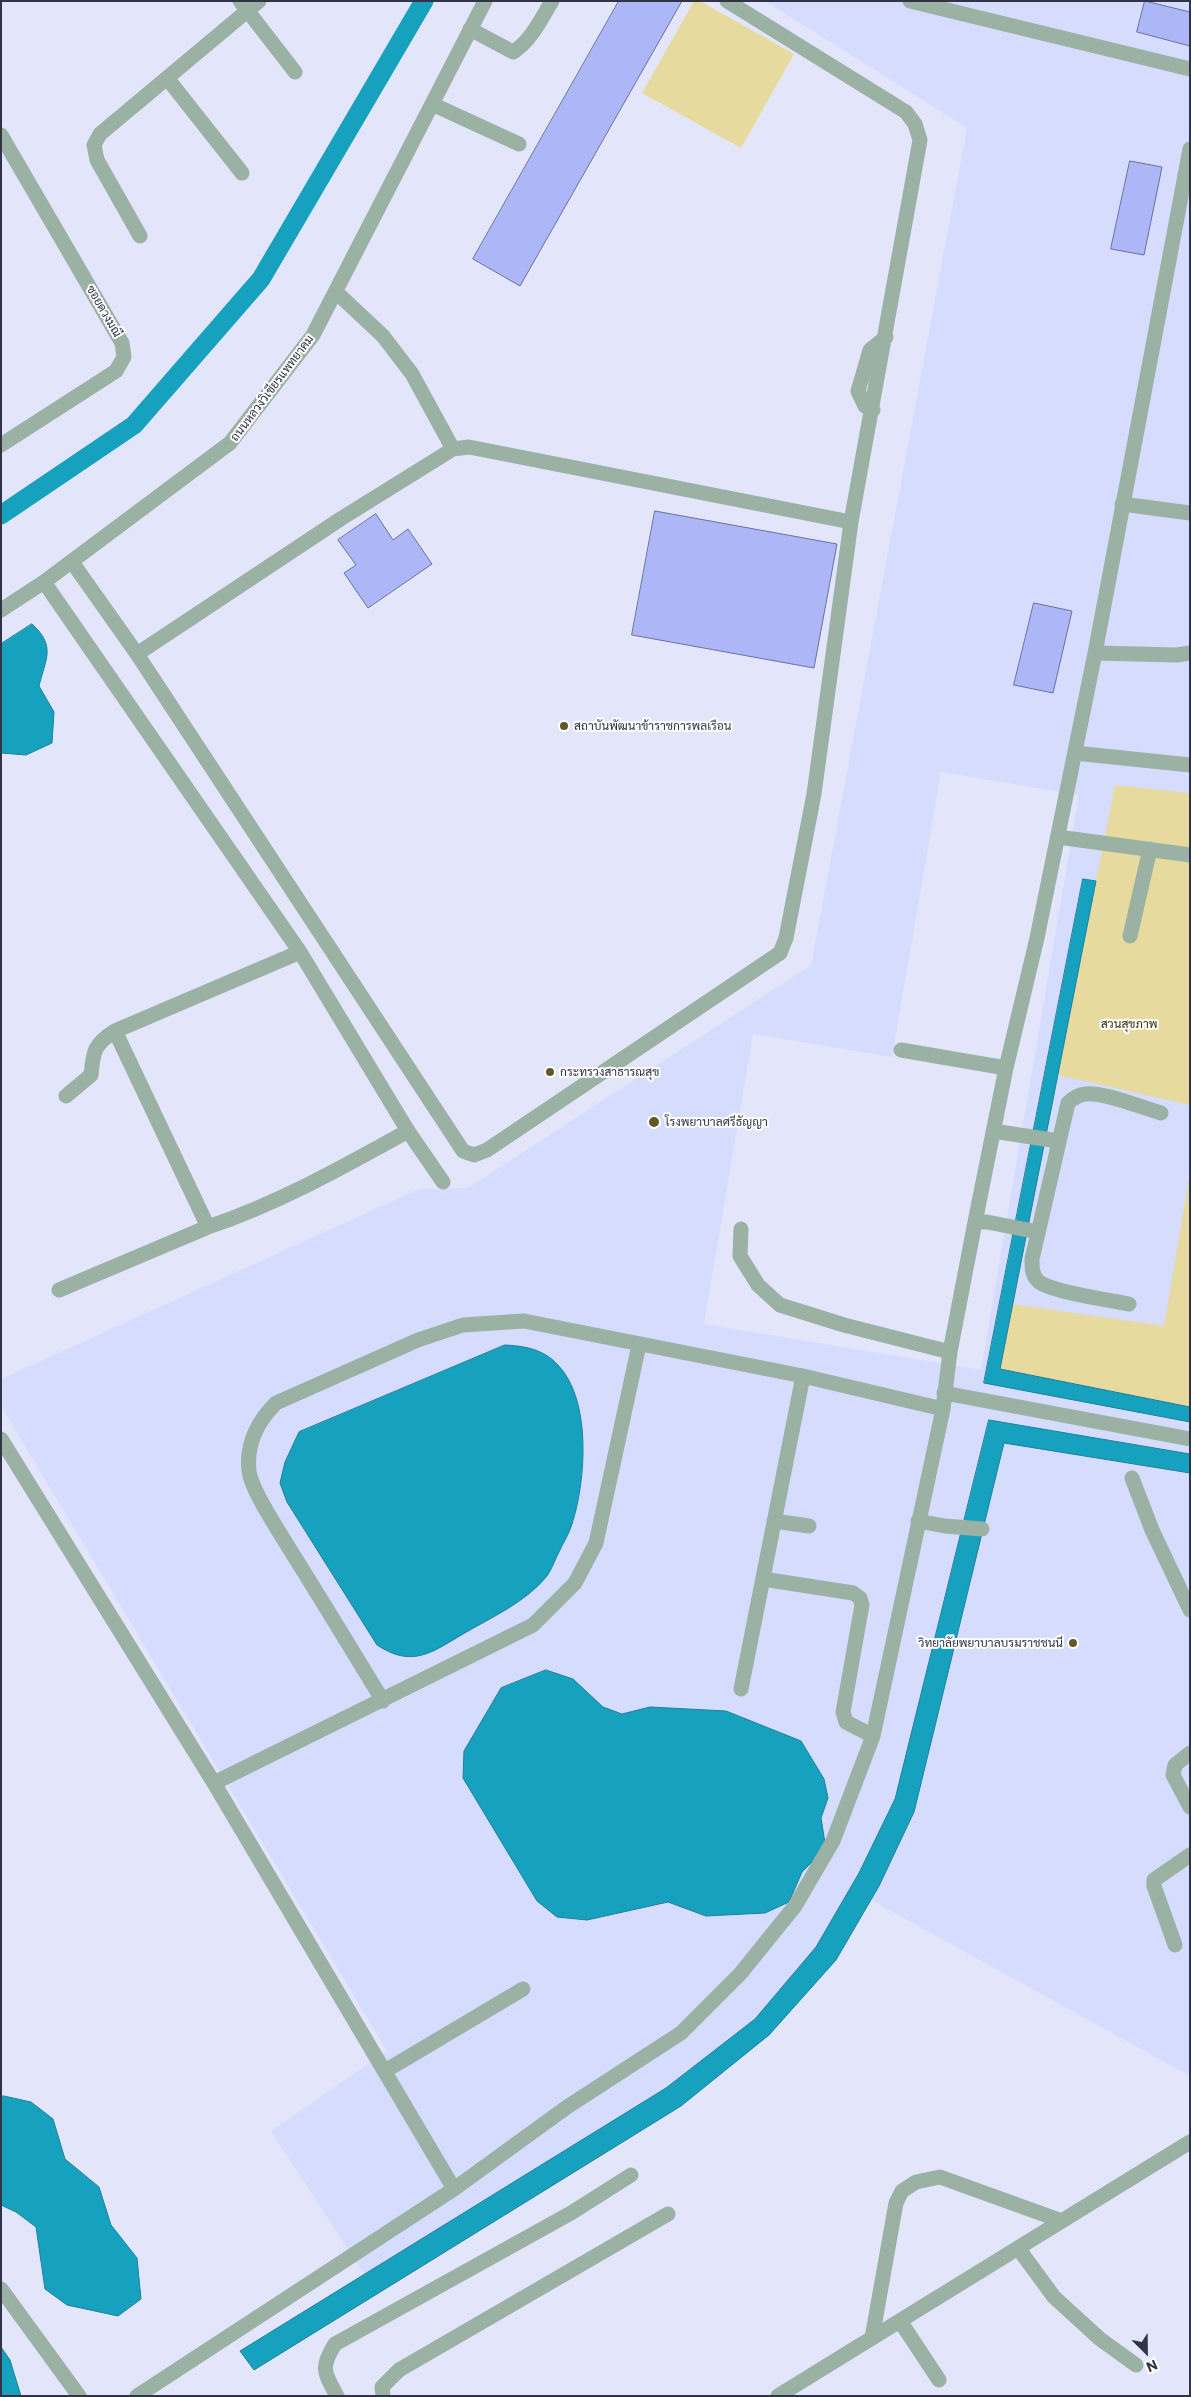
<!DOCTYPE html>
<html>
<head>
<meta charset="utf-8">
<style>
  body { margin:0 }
  #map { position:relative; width:1191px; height:2397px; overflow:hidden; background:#e3e6fa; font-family:Commissioner,sans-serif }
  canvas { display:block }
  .frame { position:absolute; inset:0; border:2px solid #313447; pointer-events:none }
  .north { position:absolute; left:1121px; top:2327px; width:50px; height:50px; -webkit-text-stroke:4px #fff; paint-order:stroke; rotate:157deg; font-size:14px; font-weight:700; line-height:20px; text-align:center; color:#313447 }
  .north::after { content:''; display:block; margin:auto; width:18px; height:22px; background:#313447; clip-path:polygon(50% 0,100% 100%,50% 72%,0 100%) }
</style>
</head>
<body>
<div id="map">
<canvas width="1191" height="2397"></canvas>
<div class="frame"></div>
<div class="north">N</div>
</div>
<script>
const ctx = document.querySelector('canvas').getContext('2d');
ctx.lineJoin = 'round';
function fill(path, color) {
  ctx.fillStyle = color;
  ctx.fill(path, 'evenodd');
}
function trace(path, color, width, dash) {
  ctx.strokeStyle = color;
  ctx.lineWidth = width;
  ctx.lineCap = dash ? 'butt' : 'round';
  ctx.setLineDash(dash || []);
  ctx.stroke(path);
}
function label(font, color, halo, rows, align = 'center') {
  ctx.font = font + ' Commissioner,Sarabun,sans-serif';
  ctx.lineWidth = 4;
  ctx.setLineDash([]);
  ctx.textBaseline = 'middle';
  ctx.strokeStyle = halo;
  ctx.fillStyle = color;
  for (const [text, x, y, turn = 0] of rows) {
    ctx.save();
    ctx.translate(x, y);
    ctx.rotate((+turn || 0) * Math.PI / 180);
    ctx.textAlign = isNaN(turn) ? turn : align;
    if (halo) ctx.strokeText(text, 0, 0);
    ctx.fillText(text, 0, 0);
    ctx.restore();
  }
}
fill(new Path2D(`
  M765 1H1190V1454L989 1420 895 1799 859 1873 816 1947 755 2019 666 2088 364 2274 271 2131 387 2051 1 1406V1379L419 1189 468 1188 811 965 967 128ZM941 772 1079 795 981 1370 704 1324 753 1034 892 1057Z
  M1004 1442 1190 1473V2076L871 1900 914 1812Z`), '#d6dcfe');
fill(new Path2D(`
  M694 1H700L794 54 741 148 642 93Z
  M1115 785 1190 793V1105L1058 1075Z
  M1190 1172V1407L1000 1369 1012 1304 1164 1326Z`), '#e7da9f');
const water = new Path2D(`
  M32 624C56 646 46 658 39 686L54 712 52 743 26 755 1 753V644Z
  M1083 879 1096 881 1000 1369 1190 1407V1422L984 1383Z
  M505 1345C524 1346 543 1349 557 1364 592 1399 586 1481 572 1524 569 1534 563 1543 559 1552 555 1559 552 1569 547 1576 526 1602 492 1617 463 1634 431 1653 412 1668 377 1645L287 1502 280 1483 285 1462 299 1432Z
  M989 1420 1190 1454V1473L1004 1443 914 1812 879 1886 836 1960 769 2035 681 2106 254 2370 240 2351 666 2088 755 2019 816 1947 859 1873 895 1799Z
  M546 1670 573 1679 603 1707 622 1714 650 1707 726 1711 801 1741 824 1779 828 1798 821 1818 825 1843 817 1857 802 1872 789 1902 765 1913 706 1916 668 1902 587 1920 557 1917 537 1901 463 1778 464 1751 501 1688Z
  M4 2096 31 2102 53 2119 65 2159 99 2187 111 2225 137 2258 141 2299 118 2316 67 2305 45 2289 36 2227 16 2212 1 2205V2097Z
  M1 2347 10 2360 21 2396H1Z`);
fill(water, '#16a1bf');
trace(water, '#1e809b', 1);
trace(new Path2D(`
  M1 515 134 425 261 279 424 1`), '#16a1bf', 19);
const building = new Path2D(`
  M619 1H682L520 286 473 259Z
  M1145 1 1190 12V46L1137 32Z
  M1130 161 1162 167 1144 255 1111 249Z
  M655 511 837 544 814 668 632 635Z
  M376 514 393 540 408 529 432 564 368 608 344 573 356 565 338 540Z
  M1034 603 1072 611 1053 693 1014 685Z`);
fill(building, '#adb6f6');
trace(building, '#69709c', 1);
trace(new Path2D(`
  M240 1 295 72
  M910 1 1190 69
  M470 29 513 52C531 41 541 19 552 1
  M167 78 242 173
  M432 104 519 144
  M1 135 122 343 124 357 116 371 1 445
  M140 236 97 160 94 145 100 134 259 1
  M336 292 383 336 412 374 453 449
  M873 410 865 406 858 391 870 350 886 337
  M1122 504 1190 513
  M72 562 137 654 463 1151 474 1155 487 1150 780 953 786 938 814 794 851 522 920 140 915 124 906 112 727 1
  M44 582 300 952 408 1131 443 1182
  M1 610 44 582 230 443 313 335 485 1
  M1095 653 1177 655 1190 653
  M137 654 342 518 453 449 469 447 851 522
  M1075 753 1190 765
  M1058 837 1190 855
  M1130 936 1150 849
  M115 1031 208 1227C279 1203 343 1167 408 1131
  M901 1050 1006 1068
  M66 1096 91 1075C93 1052 94 1044 115 1031L300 952
  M993 1131 1058 1141
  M975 1222H987L1038 1232
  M741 1229 740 1256 758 1285 780 1305 844 1325 950 1352
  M59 1290 208 1227
  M1129 1304C1110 1300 1050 1292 1038 1281 1032 1275 1032 1268 1032 1259L1068 1103C1073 1098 1078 1095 1085 1094 1102 1091 1143 1108 1161 1113
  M944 1393 1190 1439
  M1 1439 214 1783 454 2189
  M1132 1478 1152 1530 1190 1610
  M774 1521 809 1526
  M918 1521 945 1526 982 1529
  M763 1579 853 1593 860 1598 862 1605 843 1712 846 1722 873 1736
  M741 1689 803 1376
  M383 1701C352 1650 321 1599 289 1548 279 1531 251 1490 249 1471 246 1444 257 1422 276 1403L418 1340 463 1325 524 1321 803 1376 943 1409
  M1190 1753 1175 1765 1173 1775 1190 1807
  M214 1783 533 1625 575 1583 596 1543 639 1345
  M1175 1945 1154 1886V1880L1190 1855
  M385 2071 523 1989
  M1018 2248 1054 2297 1100 2339 1136 2365
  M1 2289 79 2396
  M900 2321 939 2380
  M872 2338 896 2203 902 2191 916 2182 940 2177 1062 2221
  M137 2396 454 2189 567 2107 681 2033 740 1974 795 1906 833 1841 873 1736 943 1409 950 1352 975 1222 1006 1068 1037 938 1095 653 1190 149
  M337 2396C324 2372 320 2368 335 2344L571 2213 631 2175
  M383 2396 382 2387 399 2370 668 2214
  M778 2396 1190 2142`), '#9bb1a3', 15);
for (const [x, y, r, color] of [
  [564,726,5,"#635825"],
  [550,1072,5,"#635825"],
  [654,1122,6,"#635825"],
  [1073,1643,5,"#635825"]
]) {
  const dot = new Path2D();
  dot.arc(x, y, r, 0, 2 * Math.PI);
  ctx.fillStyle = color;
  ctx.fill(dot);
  trace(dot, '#fff', 2);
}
label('12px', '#313447', '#fff', [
  ["ซอยดวงมณี",104,311,60],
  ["ถนนหลวงวิเชียรแพทยาคม",272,388,-53]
]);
label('12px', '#313447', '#fff', [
  ["สถาบันพัฒนาข้าราชการพลเรือน",574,726],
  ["กระทรวงสาธารณสุข",560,1072],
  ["โรงพยาบาลศรีธัญญา",665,1122],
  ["วิทยาลัยพยาบาลบรมราชชนนี",1063,1643,"right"]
], 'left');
label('12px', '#3a3209', '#fff', [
  ["สวนสุขภาพ",1129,1024]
]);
</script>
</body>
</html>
